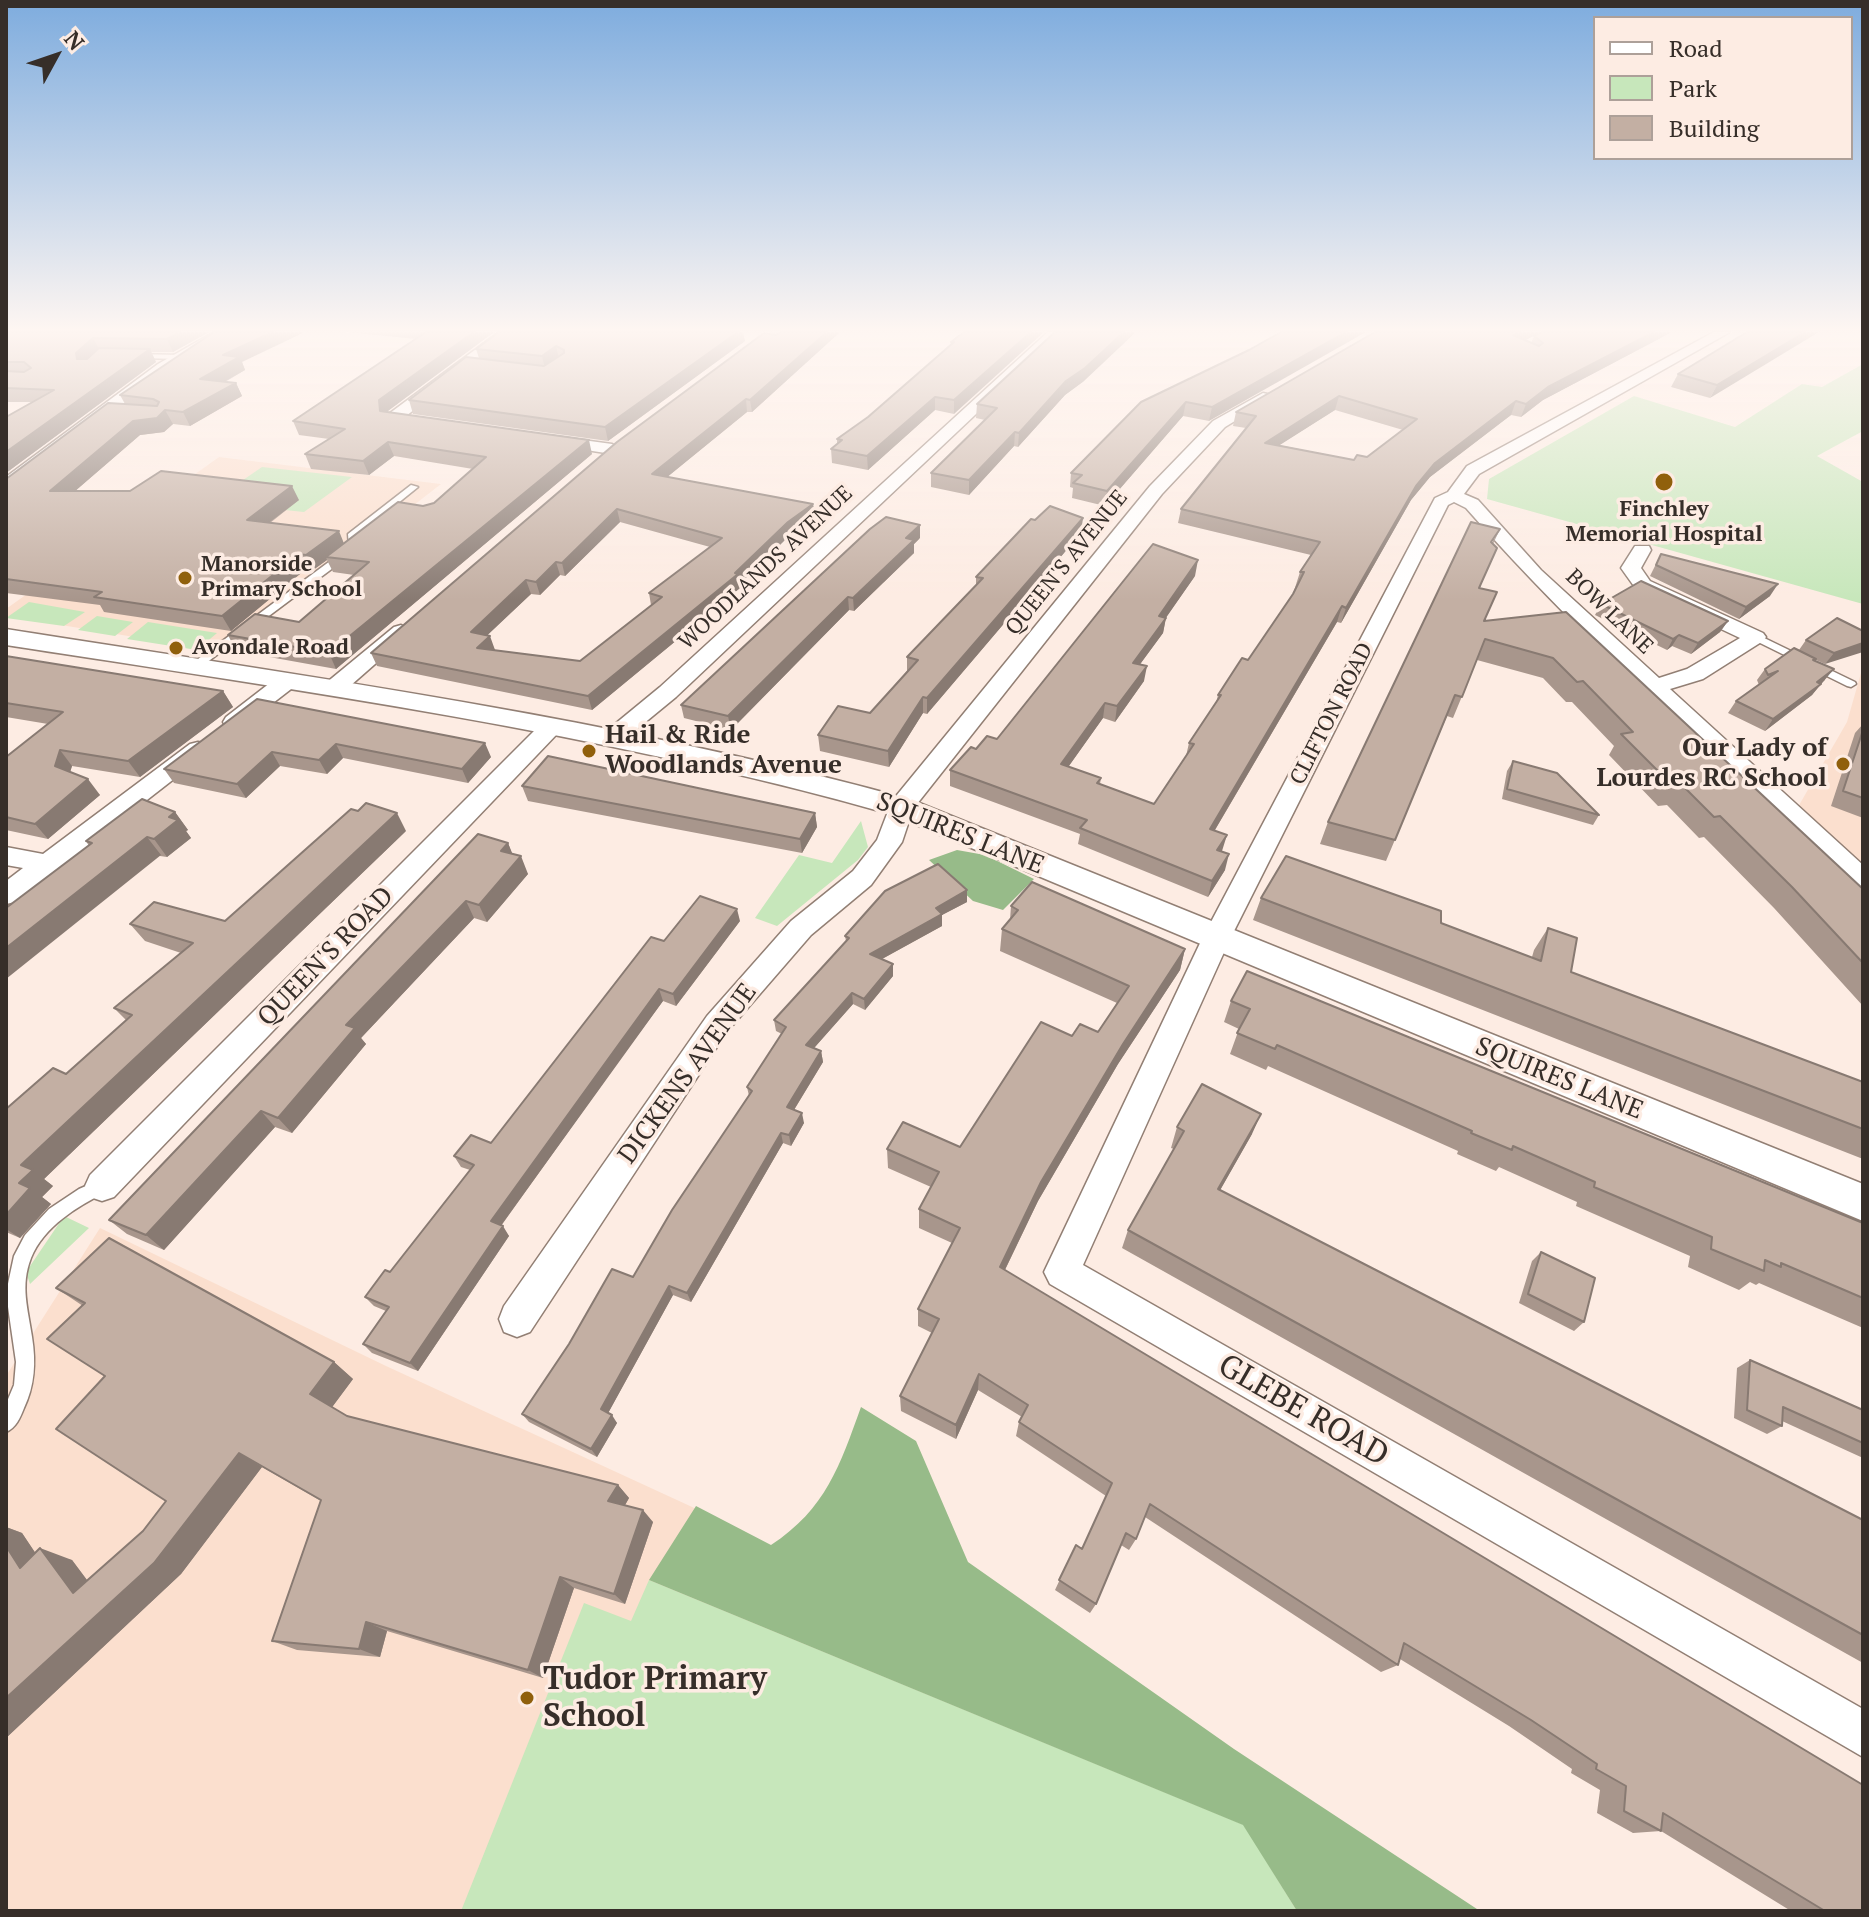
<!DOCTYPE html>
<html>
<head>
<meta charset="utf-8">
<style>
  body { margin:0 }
  #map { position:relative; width:1869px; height:1917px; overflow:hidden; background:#fdece3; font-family:"PT Serif",serif }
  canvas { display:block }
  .frame { position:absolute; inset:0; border:8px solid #362e29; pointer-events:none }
  .legend { position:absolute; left:1593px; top:16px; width:260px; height:144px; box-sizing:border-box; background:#fdece3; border:2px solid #ada099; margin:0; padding:10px 14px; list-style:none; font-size:24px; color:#362e29 }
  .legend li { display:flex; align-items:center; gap:16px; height:40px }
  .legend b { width:40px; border:2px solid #ada099 }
  .north { position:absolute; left:16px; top:16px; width:80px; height:80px; -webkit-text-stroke:6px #fdece3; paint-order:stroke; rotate:50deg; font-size:22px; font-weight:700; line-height:32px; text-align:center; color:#362e29 }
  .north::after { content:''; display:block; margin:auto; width:28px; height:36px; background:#362e29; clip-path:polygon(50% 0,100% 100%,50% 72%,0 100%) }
</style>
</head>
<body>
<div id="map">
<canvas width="1869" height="1917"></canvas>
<div class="frame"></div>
<ul class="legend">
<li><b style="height:10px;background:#fff"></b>Road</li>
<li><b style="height:22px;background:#c7e7bb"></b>Park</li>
<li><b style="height:22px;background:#c3afa3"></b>Building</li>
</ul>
<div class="north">N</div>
</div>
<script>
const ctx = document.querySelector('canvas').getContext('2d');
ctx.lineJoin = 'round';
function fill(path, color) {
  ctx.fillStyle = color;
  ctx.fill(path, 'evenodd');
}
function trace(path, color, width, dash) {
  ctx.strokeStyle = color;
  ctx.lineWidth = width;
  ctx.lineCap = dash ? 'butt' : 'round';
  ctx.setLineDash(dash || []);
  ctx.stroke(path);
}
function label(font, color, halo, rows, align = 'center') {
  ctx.font = font + ' "PT Serif",serif';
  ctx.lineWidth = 7;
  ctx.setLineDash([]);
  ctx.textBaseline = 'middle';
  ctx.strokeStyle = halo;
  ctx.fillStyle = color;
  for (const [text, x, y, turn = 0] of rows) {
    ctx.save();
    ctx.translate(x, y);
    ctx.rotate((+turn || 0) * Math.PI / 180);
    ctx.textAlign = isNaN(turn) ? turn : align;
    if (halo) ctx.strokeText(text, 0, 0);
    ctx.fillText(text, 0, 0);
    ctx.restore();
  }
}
fill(new Path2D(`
  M219 457 441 484 226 652 6 616V609Z
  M1863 666V866L1798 807 1847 722Z
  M100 1228 386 1366 703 1512 1388 1911H6V1376Z`), '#fbdfce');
fill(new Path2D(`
  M1863 364V431L1817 456 1863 482V604L1487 499 1489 479 1634 396 1735 427 1802 384 1822 387Z
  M262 467 352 477 304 512 275 509 230 489Z
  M29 602 85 612 64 626 6 618Z
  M97 616 133 622 115 636 78 630Z
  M148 622 217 633 197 650 127 639Z
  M861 821 868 847 858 860 777 926 755 918 799 855 832 863Z
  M64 1216 89 1228 30 1284 26 1272Z
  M649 1580 1244 1825 1297 1911H461L584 1603 631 1621Z`), '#c7e7bb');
fill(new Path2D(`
  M957 850 985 855 1034 879 1003 910 973 901 929 860Z
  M861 1407 916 1441 968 1562 1234 1749 1480 1911H1297L1243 1825 649 1580 696 1506 771 1545C826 1509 840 1465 861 1407Z`), '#97bb89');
const service = new Path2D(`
  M134 354 182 355 186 357 182 359 137 358Z
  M411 485 418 487 356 537 357 550 198 669H190V665L349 547 348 534Z
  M1756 634 1855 682 1856 684 1851 687 1847 686 1752 639 1751 637Z
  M102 1179 108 1181 110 1186 108 1191C78 1206 44 1226 31 1258 20 1286 28 1309 32 1337 36 1362 35 1385 24 1408 20 1418 16 1428 6 1432V1404L14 1385 16 1362 6 1293 14 1256 25 1235 49 1209 79 1189Z`);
const minor = new Path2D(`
  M499 332H514L406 416 427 420V426L386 422V416Z
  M1048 332H1063L676 697 620 743H604L601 738 604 733 660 687Z
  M1714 332H1730L1479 474 1464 494 1478 500 1541 570 1659 678 1687 669 1740 638 1636 589 1621 568 1635 546H1649L1651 550 1641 568 1650 581 1763 633 1766 637 1763 641 1703 679 1670 689 1863 865V889L1854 887C1722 762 1585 644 1466 508L1454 502 1448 505 1230 939 1083 1265 1863 1709V1757L1050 1284 1044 1272 1202 939 1435 498 1448 492 1467 466Z
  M1263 393 1276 396 1225 427 1162 494 913 809 902 842 871 885 811 935 727 1032 530 1332 517 1337 504 1332 499 1319 504 1306 707 1016 791 921 853 871 877 840 892 801 1150 486 1213 421Z
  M553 436 612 444 620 449 612 454 547 444 545 441Z
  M401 625 411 631 408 635 342 693H326L323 688 326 683 394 627Z
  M287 675 295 676 298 681 295 686 242 727H226L223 722 226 717 279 676Z
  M550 721 558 723 561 728 558 733 114 1197 102 1201 90 1197 85 1186 90 1175 542 723Z
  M198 742 206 744 210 749 206 754 57 870 15 902 6 904V881L23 868 6 865V847L43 854 190 744Z`);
const tertiary = new Path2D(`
  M214 332H233L170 372 13 491 6 493V477L158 364Z
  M6 629C309 677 616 718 912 800L1863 1184V1221L890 814C602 732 302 691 6 645Z`);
trace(service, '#927f74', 3);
trace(minor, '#927f74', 3);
trace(tertiary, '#927f74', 3);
fill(service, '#fff');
fill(minor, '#fff');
fill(tertiary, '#fff');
fill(new Path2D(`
  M6 332H209L173 352H151L156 362 6 473V417L32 402H6Z
  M345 332H494L386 412 592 454 336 669 236 651 228 635 299 622 354 575 333 572 327 560 313 570 306 569 231 631 104 612 100 605 6 593V479L125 404 120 395 242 362 245 370 225 382 236 383 242 396 190 426 173 424 164 432 140 435 75 491 299 500 270 523 344 543 423 506 434 503 473 469 394 456 369 475 311 469 305 454 329 439 299 435 293 421 416 339Z
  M781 332H840L752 412H747L667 477 813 504 815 517 789 536 739 585 740 588 592 710 377 666 371 653ZM620 522 710 547 649 593 651 605 580 661 495 650 487 635 531 594 540 595 560 575 565 576Z
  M964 332 954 414 935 410 868 470 832 463 831 449 837 444V439L868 417 951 345V342Z
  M1542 332 1525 340 1531 343 1534 336 1542 332H1672L1543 400 1521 417 1511 415 1430 477 1411 500 1341 623 1337 622 1215 830 1222 852 1225 870 1208 897 1078 844 1080 834 950 786V770L976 749 997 739 1195 576 1166 617 1163 633 1140 664 1144 681 1115 722 1103 718 1068 767 1101 778 1100 784 1154 804 1186 756 1189 743 1216 703 1218 695 1248 660 1293 594 1300 572 1311 555 1178 523 1181 509 1246 428 1233 426 1236 412ZM1335 410 1403 430 1367 457 1354 460 1279 445Z
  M1747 332 1710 398 1671 387 1678 374Z
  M745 341 608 441 413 414 409 400 479 358 476 349Z
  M1249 350 1209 421 1183 416 1105 506 1072 498 1073 488 1070 487 1071 473Z
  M1084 381 1065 395 1018 447 1014 446 969 495 931 487V473L985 420 976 418 977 404Z
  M1500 529 1493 544 1480 588 1484 621 1566 612 1863 889V1006L1774 908 1704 837 1699 838 1667 805 1658 806 1609 755 1614 746 1572 702H1566L1543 678 1477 660 1453 718 1447 716 1386 861 1320 844 1328 822Z
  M1081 533 927 714 923 713 889 767 820 751 818 735 870 713 907 671V657L976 586V577Z
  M920 538 914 544V553L854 611 849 610 731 730 684 718 681 705Z
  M1661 554 1770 596 1739 619 1650 576Z
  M1601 604 1728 621 1720 632 1691 654 1672 646 1667 650 1595 615Z
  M1863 631 1825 664 1816 660 1815 661 1825 680 1820 684 1812 695 1765 731 1728 713 1736 701 1759 685 1757 680 1765 669 1799 650 1806 640Z
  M6 656 223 691 233 707 140 777 72 766 70 772 100 795 48 839 6 830V757L48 724 6 717Z
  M257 699 491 757 468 783 343 758 327 774 280 766 246 798 174 783 164 769Z
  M1863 724V818L1831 806 1855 733Z
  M1513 761 1599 815 1593 825 1502 799 1507 771Z
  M522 786 815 813 817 827 802 853 528 801Z
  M175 812 188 830 186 831 191 838 167 857 89 846 86 841Z
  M406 831 44 1179 53 1186 42 1197 51 1204 20 1238 6 1232V1109L66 1074 126 1020 114 1008 181 953 145 941 130 924 225 921Z
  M508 843 512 854 528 874 487 922 474 918 361 1038 366 1044 292 1133 275 1127 164 1250 127 1234 109 1220Z
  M967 890V902L942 915V926L882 959 893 976 865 1010 853 1004 814 1048 821 1051 823 1062 794 1110 804 1123 791 1146 783 1143 691 1302 673 1295 608 1413 617 1423 597 1457 529 1422 522 1414 633 1277 749 1096 747 1087 782 1034 776 1031 774 1020 846 941 845 936Z
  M1261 898 1532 957 1534 950 1548 928 1571 972 1863 1082V1159L1253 920Z
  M1011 906 1185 949 1180 970 1118 1064 1038 1201 1005 1270 1863 1911H1791L1661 1831 1633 1833 1597 1813 1600 1790 1571 1773 1572 1769 1509 1726 1400 1659 1398 1665 1381 1672 1145 1517 1136 1539 1129 1550 1121 1545 1096 1604 1090 1613 1055 1590 1076 1545 1082 1549 1106 1496 1016 1436 1019 1422 1022 1417 978 1390 956 1439 901 1411 900 1396 932 1333 918 1326V1309L952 1243 919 1228V1209L931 1187 888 1168 887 1149 960 1147 1072 1036 1098 1032 1117 1003 1000 951 1002 929 1010 920Z
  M740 921 676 1006 663 1001 623 1055 501 1226 509 1236 418 1371 372 1353 363 1344 386 1311 374 1306 365 1297 390 1272 470 1170 461 1167 454 1156 491 1143 664 941Z
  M1231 1001 1863 1223V1328L1759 1283 1756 1285 1750 1282 1739 1290 1688 1267 1690 1256 1576 1206 1577 1202 1499 1167 1496 1171 1457 1154 1458 1151 1268 1066 1266 1070 1230 1054 1239 1029 1224 1022Z
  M1177 1127 1252 1134 1220 1190 1863 1520V1663L1122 1248 1128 1230 1174 1149 1171 1148Z
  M1541 1252 1584 1322 1574 1331 1519 1303 1532 1261Z
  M56 1288 334 1362 353 1379 332 1407 347 1416 618 1485 629 1498 625 1505 653 1522 625 1604 574 1588 543 1678 387 1631 380 1657 297 1650 272 1641 321 1501 262 1467 181 1574 6 1738V1527L22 1533 35 1553 72 1560 87 1580 143 1531 166 1501 105 1376 83 1306Z
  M1750 1360 1863 1410V1458L1782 1421V1426L1767 1434 1734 1418 1737 1368Z`), '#a8968c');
fill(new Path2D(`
  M180 332H209L173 352 167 339Z
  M273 332H305L242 362 245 370 206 392 200 379 223 355Z
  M474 332H494L384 414 380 411 379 400Z
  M738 332H743L745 341 608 441 605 427Z
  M827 332H840L752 412 750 400Z
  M1031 332H1044L954 414V400Z
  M1124 332H1136L1084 381 1065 395 1018 447 1019 433 1066 381Z
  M1346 332H1366L1209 421 1212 407Z
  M1520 332H1542L1508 348 1513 335Z
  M1654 332H1672L1543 400 1521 417 1526 404 1548 387Z
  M1805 332H1819L1710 398 1717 385Z
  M93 338 100 351 83 366 77 359 76 353Z
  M556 346 559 359 545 369 542 356Z
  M150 349 156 362 6 473V452Z
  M236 383 242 396 190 426 183 412Z
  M1339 396 1335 410 1261 457 1265 443Z
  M935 397V410L868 470 867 456Z
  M746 399 747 412 655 487 652 474Z
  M1516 401 1511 415 1430 477 1411 500 1341 623 1346 608 1416 486 1435 463Z
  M1186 402 1183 416 1105 506 1107 491Z
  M165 410 173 424 164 432 140 435 59 505 50 491 133 421Z
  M1015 432 1014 446 969 495V480Z
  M589 440 592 454 336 669 329 653Z
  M388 442 394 456 369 475 363 461Z
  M292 486 299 500 254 534 247 520Z
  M813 504 815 517 789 536 739 585 740 588 592 710 588 696 735 573 788 522Z
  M617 509 620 522 565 576 562 563Z
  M1083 518 1081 533 927 714V698Z
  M920 525V538L914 544V553L854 611 853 598 906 538Z
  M339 531 345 546 326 557 327 560 313 570 306 555Z
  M299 554 306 569 231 631 222 616Z
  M1198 560 1195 576 1161 625 1166 618 1163 633 1130 678 1133 663 1159 616Z
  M556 562 560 575 540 595 536 582Z
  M526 580 531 594 476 646 471 632Z
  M1778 584 1770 596 1739 619 1746 607Z
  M848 597 849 610 731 730 728 716Z
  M1342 606 1337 622 1206 845 1210 829Z
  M1728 621 1720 632 1691 654 1698 643Z
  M1679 635 1672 646 1667 650 1673 639Z
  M490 636 495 650 477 648Z
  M1863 643V652L1825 664 1834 653Z
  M1147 666 1144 681 1115 722 1117 706Z
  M1834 669 1812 695 1765 731 1773 719Z
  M223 691 233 707 140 777 128 761Z
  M923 697V713L889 767 888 751Z
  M1105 703 1103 718 1059 780 1061 764Z
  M485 743 491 757 468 783 462 769Z
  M336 744 343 758 327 774 319 760Z
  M60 750 72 766 67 782 55 766Z
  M272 752 280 766 246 798 237 784Z
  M88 779 100 795 48 839 35 824Z
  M175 812 188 830 186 831 191 838 167 857 154 839 169 817Z
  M397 813 406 831 44 1179 53 1186 42 1197 51 1204 20 1238 6 1229V1215L19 1183 21 1165Z
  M815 813 817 827 802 853 800 839Z
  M1227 835 1222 851 1213 866 1217 850Z
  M147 837 161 855 6 979V948Z
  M508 843 515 860 501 851Z
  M1229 854 1225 870 1208 897 1212 881Z
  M521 856 528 874 487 922 479 905Z
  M967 890V902L942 915V926L871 965 870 954 936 908Z
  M466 901 474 918 361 1038 366 1044 292 1133 278 1118 346 1025Z
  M737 909 740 921 676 1006 673 994Z
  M1185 949 1180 970 1118 1064 1038 1201 998 1284 1000 1267 1041 1182 1123 1044Z
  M893 964V976L865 1010 864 999Z
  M659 989 663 1001 497 1231 491 1221Z
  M852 993 853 1004 807 1056 806 1045Z
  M821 1051 823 1062 789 1118 787 1107Z
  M261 1111 275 1127 164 1250 146 1235Z
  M802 1113 804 1123 791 1146 789 1135Z
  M1261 1114 1252 1134 1210 1208 1218 1189Z
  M781 1133 783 1143 691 1302 687 1293Z
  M503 1226 509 1236 418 1371 410 1363Z
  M669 1286 673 1295 606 1417 601 1409Z
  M334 1362 353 1379 330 1410 310 1394Z
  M979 1374 978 1390 956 1439V1425Z
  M612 1415 617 1423 597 1457 591 1449Z
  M239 1453 262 1467 181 1574 6 1738V1698Z
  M618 1485 629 1498 620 1514 608 1501Z
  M643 1510 653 1522 625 1604 614 1594Z
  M6 1527 22 1533 53 1579 20 1568 6 1546Z
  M40 1548 72 1560 104 1603 73 1593Z
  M560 1577 574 1588 543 1678 528 1670Z
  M366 1622 387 1631 380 1657 359 1649Z`), '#887a72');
const building = new Path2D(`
  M6 332H180L167 339 93 338 76 353 77 359H87L99 348 150 349 6 452V417L54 390 6 388V371L24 372 31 368 24 362H6Z
  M214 332H273L223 355 239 357 200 379 236 383 183 412 165 410 157 418 133 421 50 491H130L161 471 292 486 247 520 339 531 306 555 299 554 222 616 94 597 102 592 6 579V479L108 403 157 406 159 402 153 399 120 395Z
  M426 332H474L379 400 380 411 589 440 329 653 228 635 255 614 299 622 369 562 326 557 398 502 423 506 434 503 486 457 388 442 363 461 305 454 345 429 293 421Z
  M499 332H738L605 427 409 400 466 357 544 366 564 353V350L556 346 542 356 476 349Z
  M781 332H827L750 400 746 399 652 474 813 504 788 522 735 573 738 574 588 696 371 653 617 442 764 333 776 335ZM617 509 722 538 649 593 662 597 580 661 477 648 490 636 471 632 526 580 536 582 556 562 562 563Z
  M964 332H1031L954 400 935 397 867 456 831 449 842 440 837 439 868 417 954 342H951Z
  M1055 332H1124L1085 368 1066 381 1019 433 1015 432 969 480 931 473 997 408 977 404Z
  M1281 332H1346L1212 407 1186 402 1107 491 1073 483 1082 475 1071 473 1141 402 1249 350Z
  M1375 332H1520L1513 335 1539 346 1543 343 1534 336 1542 332H1654L1548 387 1526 404 1516 401 1435 463 1416 486 1346 608 1342 606 1210 829 1227 835 1217 850 1229 854 1212 881 1080 828 1087 820 950 770 971 747 976 749 987 736 997 739 1153 544 1198 560 1159 616 1166 618 1133 663 1147 666 1117 706 1105 703 1061 764 1101 778 1097 783 1154 804 1194 744 1189 743 1221 695H1218L1242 658 1248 660 1293 594 1304 572H1300L1320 542 1181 509 1256 416 1236 412ZM1339 396 1417 419 1367 457 1357 455 1354 460 1265 443Z
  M1747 332H1805L1717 385 1678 374Z
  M1050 506 1083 518 927 698 923 697 888 751 818 735 838 706 870 713 918 660 907 657 983 578 976 577 1031 519 1035 520Z
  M886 517 920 525 906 538 914 540 853 598 848 597 728 716 681 705 870 529Z
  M1471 522 1500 529 1491 542 1497 548 1479 588 1497 592 1484 621 1566 612 1863 889V963L1792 887 1720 816 1714 817 1681 784 1672 785 1621 734 1633 732 1583 681 1577 682 1553 658 1485 639 1462 697 1455 695 1395 840 1328 822Z
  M1661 554 1778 584 1746 607 1656 565Z
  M1641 581 1728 621 1698 643 1679 635 1673 639 1601 604Z
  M1837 618 1863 631V643L1834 653 1806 640Z
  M1794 648 1816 659 1813 660 1834 669 1817 682 1821 684 1773 719 1736 701 1778 671 1768 675 1765 669Z
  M6 656 223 691 128 761 60 750 55 766 88 779 35 824 6 817V757L63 712 6 703Z
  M257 699 485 743 462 769 336 744 319 760 272 752 237 784 164 769Z
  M1863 730V798L1843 791Z
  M548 756 815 813 800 839 522 786Z
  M1513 761 1557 773 1599 815 1507 789Z
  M142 799 175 812 169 817 178 820 154 839 147 837 6 948V908L92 843 86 841Z
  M366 803 397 813 21 1165 33 1170 19 1183 30 1188 6 1215V1109L53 1068 66 1074 132 1015 114 1008 193 943 130 924 154 902 225 921 351 809 358 811Z
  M478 834 508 843 501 851 521 856 479 905 466 901 346 1025 355 1028 278 1118 261 1111 146 1235 109 1220Z
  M1286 856 1441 911V923L1541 961 1548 928 1577 938 1571 972 1863 1082V1129L1261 898Z
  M938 864 967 890 936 908 942 914 870 954 893 964 864 999 852 993 806 1045 821 1051 787 1107 802 1113 789 1135 781 1133 687 1293 669 1286 601 1409 612 1415 591 1449 522 1414 569 1344 612 1269 633 1277 672 1210 752 1091 747 1087 786 1027 774 1020 849 938 845 936 885 891Z
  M1032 882 1185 949 1123 1044 1041 1182 1000 1267 1863 1785V1911H1825L1663 1813 1661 1831 1624 1811 1626 1786 1596 1769 1597 1764 1531 1720 1404 1643 1398 1665 1150 1504 1136 1539 1126 1533 1096 1604 1059 1580 1076 1545 1082 1549 1112 1483 1019 1422 1028 1405 979 1374 956 1425 900 1396 939 1319 918 1309 960 1228 919 1209 939 1172 887 1149 903 1122 960 1147 1041 1022 1072 1036 1080 1024 1098 1032 1129 986 1002 929 1018 910 1011 906Z
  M700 896 737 909 673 994 659 989 619 1044 491 1221 503 1226 410 1363 363 1344 389 1307 365 1297 385 1270 390 1272 474 1165 454 1156 471 1135 491 1143 651 937 664 941Z
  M1247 971 1863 1223V1298L1781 1263V1267L1765 1260 1764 1271 1711 1249 1712 1237 1594 1187 1595 1182 1513 1146 1512 1150 1471 1133 1472 1131 1277 1045 1275 1049 1237 1033 1250 1009 1231 1001Z
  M1202 1084 1261 1114 1218 1189 1863 1520V1635L1128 1230 1184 1131 1177 1127Z
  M109 1238 334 1362 310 1394 347 1416 618 1485 608 1501 643 1510 614 1594 560 1577 528 1670 366 1622 359 1649 272 1641 321 1500 239 1453 154 1563 6 1698V1546L20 1568 40 1548 73 1593 143 1531 166 1501 56 1429 105 1376 47 1339 85 1303 56 1288Z
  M1541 1252 1595 1278 1584 1322 1528 1294Z
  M1750 1360 1863 1410V1443L1783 1407 1782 1426 1747 1410Z`);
fill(building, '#c3afa3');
trace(building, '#887a72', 2);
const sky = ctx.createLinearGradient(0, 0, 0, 600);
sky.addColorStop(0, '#7eacde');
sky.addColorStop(0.55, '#fef6f2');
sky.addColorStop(1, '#fef6f200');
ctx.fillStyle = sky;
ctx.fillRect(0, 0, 1869, 600);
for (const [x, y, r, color] of [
  [1664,482,10,"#90600c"],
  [185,578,8,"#90600c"],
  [176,648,8,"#90600c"],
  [589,751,8,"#90600c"],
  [1843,764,8,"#90600c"],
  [527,1698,8,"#90600c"]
]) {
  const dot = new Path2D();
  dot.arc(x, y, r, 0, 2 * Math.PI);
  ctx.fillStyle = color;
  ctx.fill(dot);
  trace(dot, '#fdece3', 3);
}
label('bold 22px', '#362e29', '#fdece3', [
  ["Finchley",1664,510,"center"],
  ["Memorial Hospital",1664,535,"center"],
  ["Manorside",201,565],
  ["Primary School",201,590],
  ["Avondale Road",192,648]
], 'left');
label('22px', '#362e29', '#fdece3', [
  ["QUEEN'S AVENUE",1067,563,-51],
  ["WOODLANDS AVENUE",766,568,-43],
  ["BOW LANE",1609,612,44],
  ["CLIFTON ROAD",1332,714,-63]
]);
label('bold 26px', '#362e29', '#fdece3', [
  ["Hail & Ride",605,736],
  ["Woodlands Avenue",605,766],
  ["Our Lady of",1827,749,"right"],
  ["Lourdes RC School",1827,779,"right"]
], 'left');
label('26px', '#362e29', '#fdece3', [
  ["SQUIRES LANE",960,834,22],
  ["QUEEN'S ROAD",326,957,-46],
  ["DICKENS AVENUE",688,1074,-54],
  ["SQUIRES LANE",1559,1079,22]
]);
label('32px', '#362e29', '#fdece3', [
  ["GLEBE ROAD",1303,1411,30]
]);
label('bold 32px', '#362e29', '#fdece3', [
  ["Tudor Primary",543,1680],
  ["School",543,1717]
], 'left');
</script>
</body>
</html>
